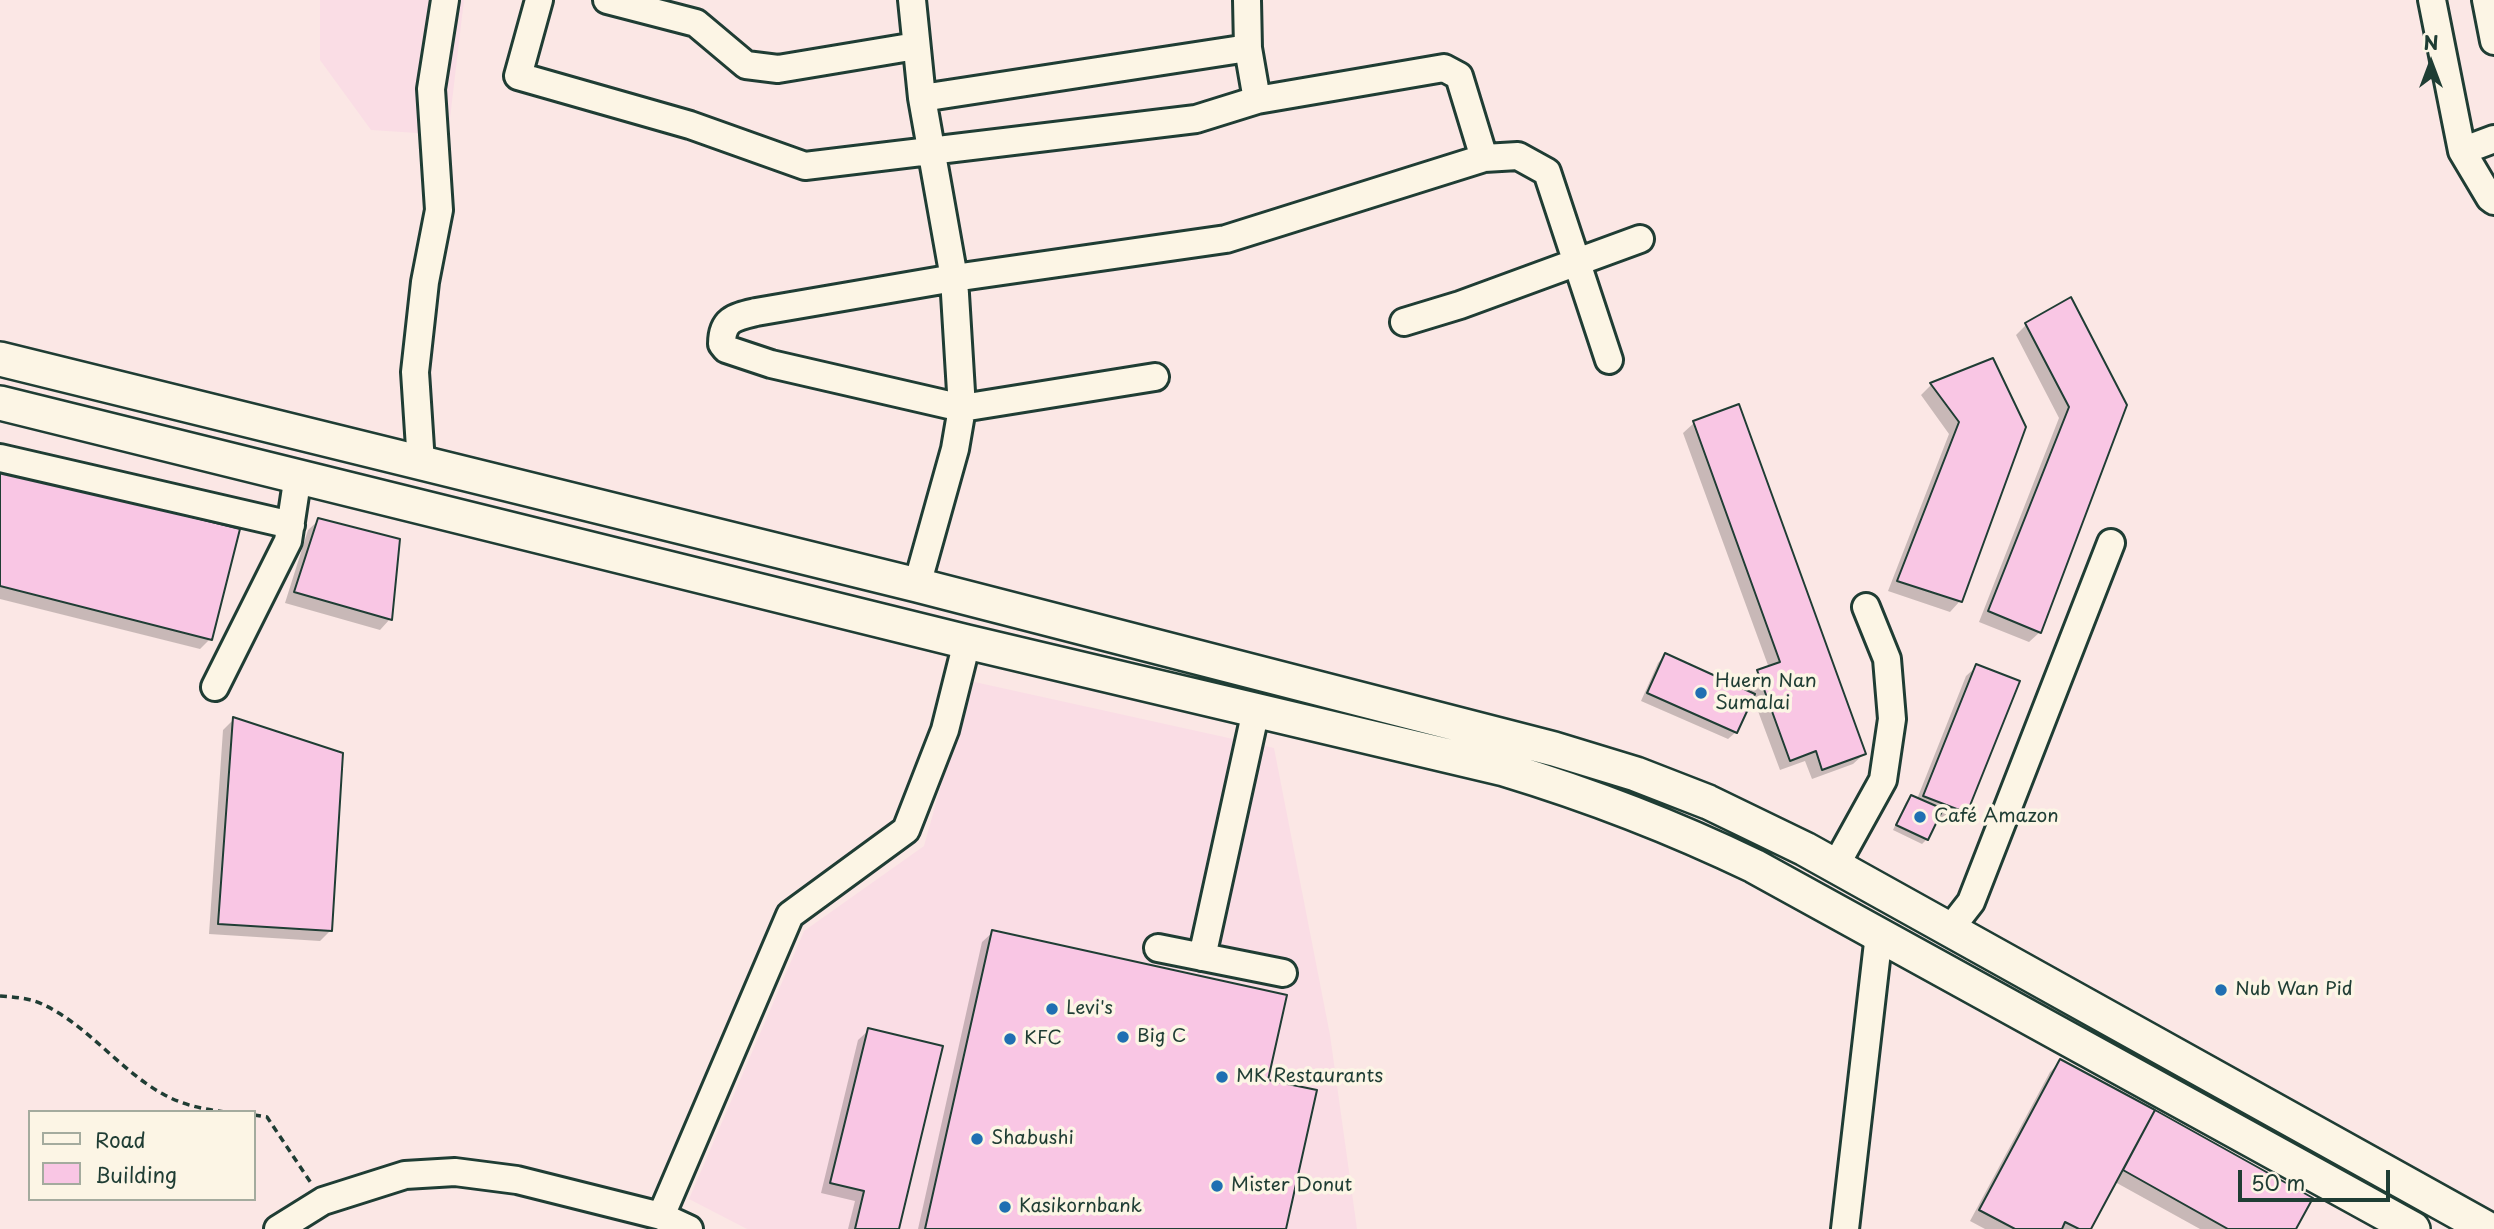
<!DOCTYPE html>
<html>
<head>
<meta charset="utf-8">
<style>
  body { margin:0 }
  #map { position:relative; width:2494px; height:1229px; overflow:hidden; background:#fbe7e5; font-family:"Playpen Sans",sans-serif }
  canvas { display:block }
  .legend { position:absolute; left:28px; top:1110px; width:228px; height:91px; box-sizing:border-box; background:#fcf5e5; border:2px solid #a4ab9e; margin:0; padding:9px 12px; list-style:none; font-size:21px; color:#1f3d34 }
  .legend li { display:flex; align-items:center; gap:14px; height:35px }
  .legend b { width:35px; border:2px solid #a4ab9e }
  .north { position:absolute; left:2396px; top:28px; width:70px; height:70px; -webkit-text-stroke:5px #fcf5e5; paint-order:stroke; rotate:0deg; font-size:19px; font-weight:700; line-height:28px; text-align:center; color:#1f3d34 }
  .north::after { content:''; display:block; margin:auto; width:24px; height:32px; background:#1f3d34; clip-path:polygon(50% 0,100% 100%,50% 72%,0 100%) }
  .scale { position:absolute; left:2238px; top:1170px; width:152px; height:32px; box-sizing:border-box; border:4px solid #1f3d34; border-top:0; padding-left:9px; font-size:21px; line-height:24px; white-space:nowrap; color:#1f3d34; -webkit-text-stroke:5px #fcf5e5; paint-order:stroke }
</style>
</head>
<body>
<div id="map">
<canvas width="2494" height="1229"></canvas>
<ul class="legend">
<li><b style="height:9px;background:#fcf5e5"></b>Road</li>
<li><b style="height:19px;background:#f9c6e4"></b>Building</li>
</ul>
<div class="north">N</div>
<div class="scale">50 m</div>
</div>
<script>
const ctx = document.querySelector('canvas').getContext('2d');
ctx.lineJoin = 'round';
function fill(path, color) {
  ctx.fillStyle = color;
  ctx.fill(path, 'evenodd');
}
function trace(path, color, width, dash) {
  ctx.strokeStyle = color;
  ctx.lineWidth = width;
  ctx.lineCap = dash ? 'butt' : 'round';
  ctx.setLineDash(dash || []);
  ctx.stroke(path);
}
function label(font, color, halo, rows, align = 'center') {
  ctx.font = font + ' "Playpen Sans",sans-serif';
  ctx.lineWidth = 7;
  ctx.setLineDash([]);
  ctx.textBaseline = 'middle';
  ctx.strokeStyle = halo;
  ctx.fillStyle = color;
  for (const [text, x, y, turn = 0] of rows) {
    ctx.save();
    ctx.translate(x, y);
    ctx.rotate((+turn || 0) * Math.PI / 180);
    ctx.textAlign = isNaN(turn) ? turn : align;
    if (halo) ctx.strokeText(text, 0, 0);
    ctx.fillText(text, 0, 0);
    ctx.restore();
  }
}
fill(new Path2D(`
  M320 0H464L448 135 371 130 320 60Z
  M970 681 1274 748 1330 1035 1357 1229H747L689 1199 804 931 924 846Z`), '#fadde5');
fill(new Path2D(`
  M2026 325 2125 405 2040 632 2029 642 1979 622 2059 418 2016 335Z
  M1992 360 1960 601 1950 612 1888 591 1949 434 1921 395 1931 385Z
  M1694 423 1864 754 1853 764 1812 779 1805 761 1780 770 1752 695 1736 732 1728 739 1641 701 1658 663 1665 655 1752 694 1748 682 1758 672 1769 668 1683 433Z
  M0 470 210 639 200 649 0 599Z
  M319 520 390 619 380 630 285 603 308 530Z
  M1977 666 1965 812 1955 823 1938 816 1927 839 1922 844 1893 830 1906 802 1911 797 1917 799 1966 676Z
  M234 719 331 930 320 941 209 934 223 730Z
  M993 932 1266 1081 1284 1229H918L982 942Z
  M869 1030 897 1229H848L855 1201 821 1193 858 1040Z
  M2060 1062 2311 1199 2294 1229H2200L2115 1182 2089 1229H1985L1970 1221 2050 1072Z`), '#0003');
const building = new Path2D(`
  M2071 297 2127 405 2041 633 1988 611 2069 407 2025 323Z
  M1993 358 2026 427 1962 602 1897 581 1959 422 1930 383Z
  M1739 404 1866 754 1822 770 1816 751 1790 761 1757 670 1780 662 1693 421Z
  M0 469 240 529 212 640 0 586Z
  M318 518 400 539 392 620 294 592Z
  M1665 653 1755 694 1737 733 1647 693Z
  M1976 664 2020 681 1967 813 1923 796Z
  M233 717 343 753 332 931 218 924Z
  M1911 795 1943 809 1928 840 1896 825Z
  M992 930 1287 995 1268 1080 1317 1090 1286 1229H925Z
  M868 1028 943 1046 899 1229H855L864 1191 830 1183Z
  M2060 1059 2155 1110 2091 1229H2079L2065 1222 2062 1229H2015L1979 1210Z
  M2155 1110 2313 1198 2296 1229H2228L2123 1170Z`);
fill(building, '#f9c6e4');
trace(building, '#1f3d34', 2);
const minor = new Path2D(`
  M539 0 518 76 690 125 805 166 1196 119 1257 100 1444 68 1459 76 1484 158 1226 239 954 278 756 312C735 317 722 319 722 344L726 349 771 364 962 408 1155 377
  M607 0 696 23 746 65 778 69 916 46
  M912 0 922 98 954 278 962 408 955 449 917 585
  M1247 0 1248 48 1257 100
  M2432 0 2462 151 2490 198 2494 201
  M2486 0 2494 41
  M922 98 1248 48
  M2462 151 2494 139
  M1484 158 1518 156 1547 172 1609 360
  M1404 322 1460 305 1640 239
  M0 458 291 525
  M421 463 415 372 425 282 439 210 431 89 445 0
  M215 687 288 541 298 475
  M1836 865 1883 780 1892 719 1887 659 1866 607
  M1950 929 1971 902 2111 543
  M1158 948 1283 973
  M1202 957 1256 710
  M278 1229 323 1201 405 1175 455 1172 517 1180 661 1216
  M689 1229 661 1216 790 915 906 830 945 730 967 642
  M1845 1229 1879 934`);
const major = new Path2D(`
  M0 359 917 585 1554 749 1636 774 1708 802 1805 849 2488 1229
  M0 403 967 642 1504 769C1590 795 1673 827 1754 866L2413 1229`);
trace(minor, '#1f3d34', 32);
trace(major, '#1f3d34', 38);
trace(new Path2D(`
  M0 996C14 997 29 998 42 1004 88 1025 119 1070 163 1094 182 1105 203 1109 225 1112
  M254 1115 267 1117 311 1183`), '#1f3d34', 3.5, [7, 5]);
trace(minor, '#fcf5e5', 26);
trace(major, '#fcf5e5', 33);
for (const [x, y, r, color] of [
  [1701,693,7,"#1f6fb2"],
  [1920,817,7,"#1f6fb2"],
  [2221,990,7,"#1f6fb2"],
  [1052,1009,7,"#1f6fb2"],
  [1123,1037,7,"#1f6fb2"],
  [1010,1039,7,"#1f6fb2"],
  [1222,1077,7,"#1f6fb2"],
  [977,1139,7,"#1f6fb2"],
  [1217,1186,7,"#1f6fb2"],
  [1005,1207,7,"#1f6fb2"]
]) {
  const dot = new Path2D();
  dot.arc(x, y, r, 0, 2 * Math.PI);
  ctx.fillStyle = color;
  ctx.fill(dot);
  trace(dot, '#fcf5e5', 2.5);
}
label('19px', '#1f3d34', '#fcf5e5', [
  ["Huern Nan",1715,682],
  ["Sumalai",1715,704],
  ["Café Amazon",1934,817],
  ["Nub Wan Pid",2235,990],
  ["Levi's",1066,1009],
  ["Big C",1137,1037],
  ["KFC",1024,1039],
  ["MK Restaurants",1236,1077],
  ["Shabushi",991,1139],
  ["Mister Donut",1231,1186],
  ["Kasikornbank",1019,1207]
], 'left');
</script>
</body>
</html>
